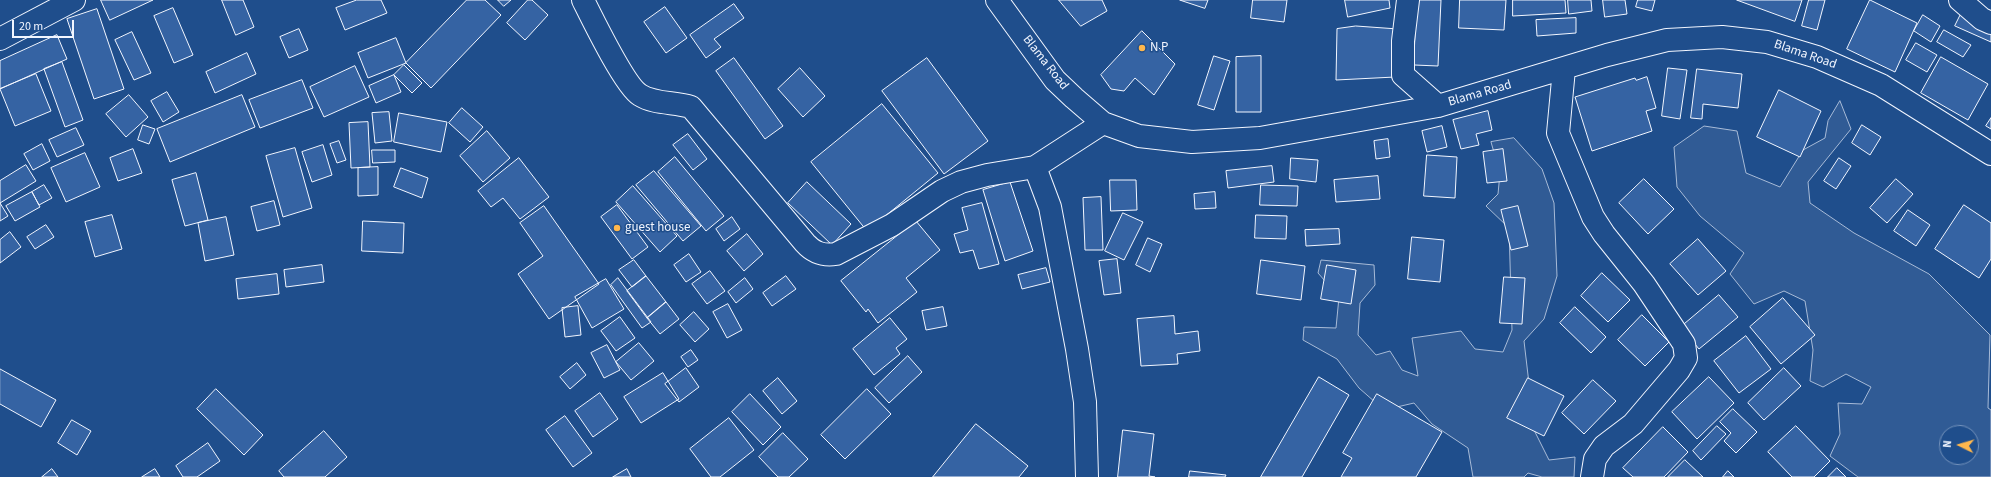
<!DOCTYPE html>
<html>
<head>
<meta charset="utf-8">
<style>
  body { margin:0 }
  #map { position:relative; width:1991px; height:477px; overflow:hidden; background:#1f4e8c; font-family:"Source Sans 3",sans-serif }
  canvas { display:block }
  .north { position:absolute; left:1939px; top:425px; width:40px; height:40px; box-sizing:border-box; background:#1f4e8c; border:1px solid #7391ba; border-radius:50%; rotate:275deg; font-size:11px; font-weight:700; line-height:16px; text-align:center; color:#f2f6ff }
  .north::after { content:''; display:block; margin:auto; width:14px; height:18px; background:#ffb74d; clip-path:polygon(50% 0,100% 100%,50% 72%,0 100%) }
  .scale { position:absolute; left:12px; top:20px; width:62px; height:18px; box-sizing:border-box; border:2px solid #f2f6ff; border-top:0; padding-left:5px; font-size:12px; line-height:14px; white-space:nowrap; color:#f2f6ff; -webkit-text-stroke:3px #1f4e8c; paint-order:stroke }
</style>
</head>
<body>
<div id="map">
<canvas width="1991" height="477"></canvas>
<div class="north">N</div>
<div class="scale">20 m</div>
</div>
<script>
const ctx = document.querySelector('canvas').getContext('2d');
ctx.lineJoin = 'round';
function fill(path, color) {
  ctx.fillStyle = color;
  ctx.fill(path, 'evenodd');
}
function trace(path, color, width, dash) {
  ctx.strokeStyle = color;
  ctx.lineWidth = width;
  ctx.lineCap = dash ? 'butt' : 'round';
  ctx.setLineDash(dash || []);
  ctx.stroke(path);
}
function label(font, color, halo, rows, align = 'center') {
  ctx.font = font + ' "Source Sans 3",sans-serif';
  ctx.lineWidth = 3;
  ctx.setLineDash([]);
  ctx.textBaseline = 'middle';
  ctx.strokeStyle = halo;
  ctx.fillStyle = color;
  for (const [text, x, y, turn = 0] of rows) {
    ctx.save();
    ctx.translate(x, y);
    ctx.rotate((+turn || 0) * Math.PI / 180);
    ctx.textAlign = isNaN(turn) ? turn : align;
    if (halo) ctx.strokeText(text, 0, 0);
    ctx.fillText(text, 0, 0);
    ctx.restore();
  }
}
const built = new Path2D(`
  M1840 101 1851 129 1808 182 1810 203 1854 233 1929 274 1990 335 1988 408 1991 410V477H1858L1830 456 1840 434 1838 403 1862 404 1871 387 1846 374 1823 387 1810 381 1813 350 1805 301 1784 291 1754 304 1730 274 1744 253 1700 216 1677 187 1674 147 1704 126 1737 131 1746 173 1780 187 1803 150 1825 138 1828 121ZM1947 433H1971V457H1947Z
  M1514 138 1542 169 1554 203 1557 276 1544 319 1524 341 1530 392 1528 418 1549 460 1575 457 1574 477H1542L1528 473 1524 477H1473L1468 448 1432 424 1414 403 1384 410 1359 388 1337 359 1303 340 1304 327 1336 328 1339 297 1318 273 1321 260 1374 265 1375 285 1360 303 1358 335 1376 355 1390 351 1402 370 1418 376 1412 338 1461 331 1475 349 1503 352 1512 330 1509 228 1486 206 1498 194 1500 173 1491 142Z`);
fill(built, '#305b95');
trace(built, '#a8bbd7', 1);
const building = new Path2D(`
  M101 0H153L110 20Z
  M222 0H243L254 27 236 35Z
  M357 0H381L387 13 345 30 336 8Z
  M467 0H485L501 15 431 88 406 63Z
  M498 0H511L504 6Z
  M528 0H532L548 15 525 40 507 23Z
  M1059 0H1102L1107 11 1081 26Z
  M1180 0H1208L1205 8Z
  M1253 0H1287L1284 22 1251 18Z
  M1345 0H1389L1390 8 1348 17Z
  M1417 0H1441L1438 66 1414 65Z
  M1460 0H1506L1504 30 1459 28Z
  M1513 0H1565L1566 13 1513 16Z
  M1568 0H1591L1592 11 1569 14Z
  M1603 0H1625L1627 14 1605 17Z
  M1638 0H1655L1652 11 1636 7Z
  M1737 0H1802L1795 21Z
  M1809 0H1825L1817 30 1802 26Z
  M1870 0 1917 23 1895 72 1847 49Z
  M734 4 744 18 714 39 721 47 706 58 690 35Z
  M665 7 687 38 666 53 644 22Z
  M173 8 193 55 174 63 154 16Z
  M97 9 124 89 94 99 67 19Z
  M1961 14 1991 28V42L1955 26Z
  M1923 15 1940 26 1931 42 1914 31Z
  M1576 18V33L1537 36 1536 20Z
  M1356 26 1398 29 1395 77 1336 80 1337 29Z
  M299 29 308 50 289 58 280 37Z
  M1944 30 1971 45 1963 57 1937 42Z
  M1142 31 1175 64 1154 95 1135 78 1124 91 1111 89 1101 75Z
  M132 32 151 73 134 80 115 40Z
  M57 35 67 59 0 89V61Z
  M396 38 406 63 368 78 358 53Z
  M1916 43 1937 55 1927 72 1906 60Z
  M247 53 256 74 215 93 206 72Z
  M1214 56 1230 61 1214 110 1198 105Z
  M1261 56V112H1236V57Z
  M1941 57 1988 84 1968 120 1921 93Z
  M734 58 783 126 765 139 716 71Z
  M927 58 988 141 944 174 882 91Z
  M62 62 83 120 65 127 44 69Z
  M404 65 422 83 412 93 394 75Z
  M355 66 369 97 324 117 310 87Z
  M800 68 825 96 803 117 778 89Z
  M1668 68 1687 70 1680 119 1662 116Z
  M1697 69 1742 74 1738 108 1703 104 1702 119 1691 118Z
  M36 74 51 111 15 126 0 89Z
  M394 75 401 92 376 103 369 86Z
  M1647 77 1656 108 1646 111 1652 131 1592 151 1575 97 1635 78 1636 80Z
  M302 80 313 108 260 128 249 100Z
  M1779 90 1821 111 1800 157 1757 137Z
  M167 92 179 112 163 122 151 101Z
  M129 95 148 117 126 137 106 114Z
  M242 95 255 127 170 162 157 129Z
  M882 104 938 173 867 231 811 162Z
  M462 108 483 127 470 142 449 123Z
  M1488 111 1492 130 1476 134 1479 145 1461 149 1453 120Z
  M389 112 392 141 375 143 372 113Z
  M399 113 447 122 441 152 394 142Z
  M1991 118V129L1986 126Z
  M368 122 370 167 351 168 349 123Z
  M143 125 155 129 149 144 138 140Z
  M1862 125 1881 137 1870 155 1852 143Z
  M1442 126 1447 147 1427 152 1422 131Z
  M76 128 84 145 57 157 49 140Z
  M487 131 510 158 483 182 460 156Z
  M688 134 707 159 693 170 673 145Z
  M1388 139 1390 157 1376 159 1374 141Z
  M339 141 346 160 337 163 330 144Z
  M42 144 50 161 33 170 24 154Z
  M323 145 332 175 312 182 302 152Z
  M295 148 312 208 283 217 266 156Z
  M133 149 142 173 118 181 110 158Z
  M1503 149 1507 181 1487 183 1483 152Z
  M372 150H395V162L373 163Z
  M85 153 100 187 66 202 51 168Z
  M1427 155 1457 157 1455 198 1424 196Z
  M675 157 724 216 706 231 658 172Z
  M519 158 549 197 520 219 503 198 491 207 478 191Z
  M1291 158 1318 160 1316 182 1290 179Z
  M1839 158 1851 166 1836 189 1824 181Z
  M26 165 36 181 0 203 8 216 0 221V181Z
  M1272 166 1274 182 1228 188 1226 171Z
  M378 167V195L358 196V168Z
  M401 168 428 178 422 198 394 187Z
  M654 171 701 226 683 241 636 185Z
  M196 173 208 220 185 226 172 180Z
  M1378 176 1380 199 1336 202 1334 180Z
  M1644 179 1674 209 1648 234 1619 203Z
  M1896 179 1913 194 1887 223 1870 208Z
  M1110 180H1136L1137 210 1111 211Z
  M807 182 851 224 832 245 788 203Z
  M1010 182 1033 251 1005 261 983 190Z
  M44 185 52 198 39 205 32 192Z
  M1261 185 1298 186 1297 206 1260 205Z
  M633 186 677 236 660 252 616 202Z
  M32 192 40 207 15 221 6 206Z
  M1215 192 1216 208 1195 209 1194 194Z
  M1101 197 1103 250H1085L1083 198Z
  M274 201 280 225 257 231 251 207Z
  M982 203 999 264 979 269 973 250 960 253 954 234 968 230 962 208Z
  M617 205 648 247 632 259 601 217Z
  M1964 205 1991 223V259L1979 278 1935 249Z
  M544 206 599 284 549 319 518 274 543 256 520 223Z
  M1518 206 1528 246 1511 250 1501 210Z
  M1908 210 1930 225 1916 246 1894 231Z
  M1123 213 1143 222 1124 260 1105 251Z
  M112 215 122 249 95 257 85 222Z
  M1256 215 1287 216 1286 239 1255 238Z
  M226 217 234 255 205 261 198 223Z
  M732 217 740 229 724 241 716 229Z
  M363 221 404 223 403 253 362 251Z
  M916 221 940 250 906 278 917 292 878 323 868 309 866 312 841 281Z
  M46 225 54 237 35 249 27 237Z
  M1339 229 1340 244 1306 246 1305 230Z
  M10 232 21 247 0 263V240Z
  M747 234 763 254 744 271 727 251Z
  M1412 237 1444 240 1440 282 1408 279Z
  M1148 238 1162 244 1150 272 1136 265Z
  M1698 239 1726 271 1698 295 1670 264Z
  M689 254 701 272 686 282 674 265Z
  M1117 259 1121 293 1104 295 1099 261Z
  M634 260 646 276 632 287 619 270Z
  M1261 260 1305 266 1301 300 1257 294Z
  M322 265 324 282 286 287 284 270Z
  M1327 265 1356 270 1351 304 1321 299Z
  M1046 268 1050 282 1022 289 1018 275Z
  M710 271 725 291 707 304 692 284Z
  M1602 273 1630 300 1608 322 1581 296Z
  M277 274 279 294 238 299 236 279Z
  M646 276 666 302 647 318 627 291Z
  M786 276 796 289 772 306 763 293Z
  M1504 277 1525 278 1522 324 1500 323Z
  M618 278 651 322 642 328 611 285Z
  M745 278 753 289 736 303 728 292Z
  M606 279 624 309 592 328 575 297Z
  M1719 295 1738 317 1699 349 1681 327Z
  M1783 298 1815 335 1781 364 1750 327Z
  M666 302 679 319 660 334 647 318Z
  M728 304 742 330 727 338 713 312Z
  M578 306 581 335 565 337 562 308Z
  M943 307 947 326 926 330 922 311Z
  M1575 307 1606 337 1591 353 1560 323Z
  M694 312 709 329 695 342 680 325Z
  M1642 315 1669 342 1645 366 1618 340Z
  M1174 316 1175 334 1198 331 1200 351 1177 354 1178 364 1141 366 1137 319Z
  M620 317 635 338 616 351 601 331Z
  M890 318 907 339 896 348 900 354 874 375 853 349Z
  M1746 336 1771 369 1739 393 1714 361Z
  M639 343 654 361 631 380 616 362Z
  M607 345 620 370 604 378 591 353Z
  M691 350 698 360 688 367 681 357Z
  M908 356 922 372 889 403 875 388Z
  M577 363 586 375 570 389 560 377Z
  M686 368 699 387 679 402 665 384Z
  M1784 368 1801 386 1764 420 1748 403Z
  M0 369 56 400 41 427 0 404Z
  M663 373 679 399 641 423 624 397Z
  M1319 377 1349 395 1302 477H1261Z
  M1709 377 1734 403 1697 439 1672 412Z
  M778 378 797 401 782 414 763 391Z
  M1528 378 1564 396 1544 436 1507 418Z
  M1593 380 1616 401 1584 434 1562 413Z
  M216 389 263 435 244 455 197 409Z
  M867 389 891 414 845 459 821 435Z
  M600 393 618 419 593 437 575 411Z
  M750 394 781 427 763 445 732 412Z
  M1377 394 1442 432 1416 477H1341L1352 458 1343 453Z
  M1733 409 1757 432 1736 453 1724 441 1731 433 1720 422Z
  M565 416 592 453 573 467 546 430Z
  M729 418 754 450 720 477H711L690 449Z
  M72 420 91 431 77 455 58 443Z
  M976 424 1028 466 1019 477H933Z
  M1717 426 1726 434 1701 460 1693 451Z
  M1796 426 1830 461 1814 477H1792L1768 452Z
  M1663 427 1688 452 1664 477H1633L1623 468Z
  M1123 430 1154 434 1149 476 1155 477H1118Z
  M324 431 347 457 325 477H284L279 471Z
  M783 433 808 459 789 477H778L759 457Z
  M208 443 220 461 197 477H183L176 466Z
  M1685 460 1703 477H1668Z
  M1837 468 1846 477H1828Z
  M52 469 58 477H42Z
  M155 469 160 477H142Z
  M627 469 631 477H613Z
  M1190 471 1226 475 1225 477H1189Z
  M1728 471 1734 477H1723Z`);
fill(building, '#3563a3');
trace(building, '#f2f6ff', 1);
const minor = new Path2D(`
  M583 0C592 18 625 86 640 95 654 104 675 102 691 107L805 243C814 253 823 256 836 254L892 225 942 191 961 182 987 175 1035 167
  M997 0 1055 80 1074 98 1103 123 1139 136 1192 142 1260 138 1438 106 1607 55 1667 40 1722 37 1767 42 1817 57 1881 85 1991 154
  M1408 0 1403 41V75L1438 106
  M1960 0 1982 19 1991 23
  M0 39 74 0
  M1564 69 1558 133 1593 217 1604 234 1644 284 1684 344 1686 358 1679 370 1633 424 1604 446 1595 459 1592 477
  M1087 477 1085 402 1077 349 1050 207 1035 167 1103 123`);
trace(minor, '#f2f6ff', 24);
trace(minor, '#1f4e8c', 22);
for (const [x, y, r, color] of [
  [1142,48,4,"#ffb74d"],
  [617,228,4,"#ffb74d"]
]) {
  const dot = new Path2D();
  dot.arc(x, y, r, 0, 2 * Math.PI);
  ctx.fillStyle = color;
  ctx.fill(dot);
  trace(dot, '#1f4e8c', 1.5);
}
label('13px', '#f2f6ff', '#1f4e8c', [
  ["N P",1150,48],
  ["guest house",625,228]
], 'left');
label('13px', '#f2f6ff', '#1f4e8c', [
  ["Blama Road",1805,55,19],
  ["Blama Road",1045,63,52],
  ["Blama Road",1480,94,-16]
]);
</script>
</body>
</html>
